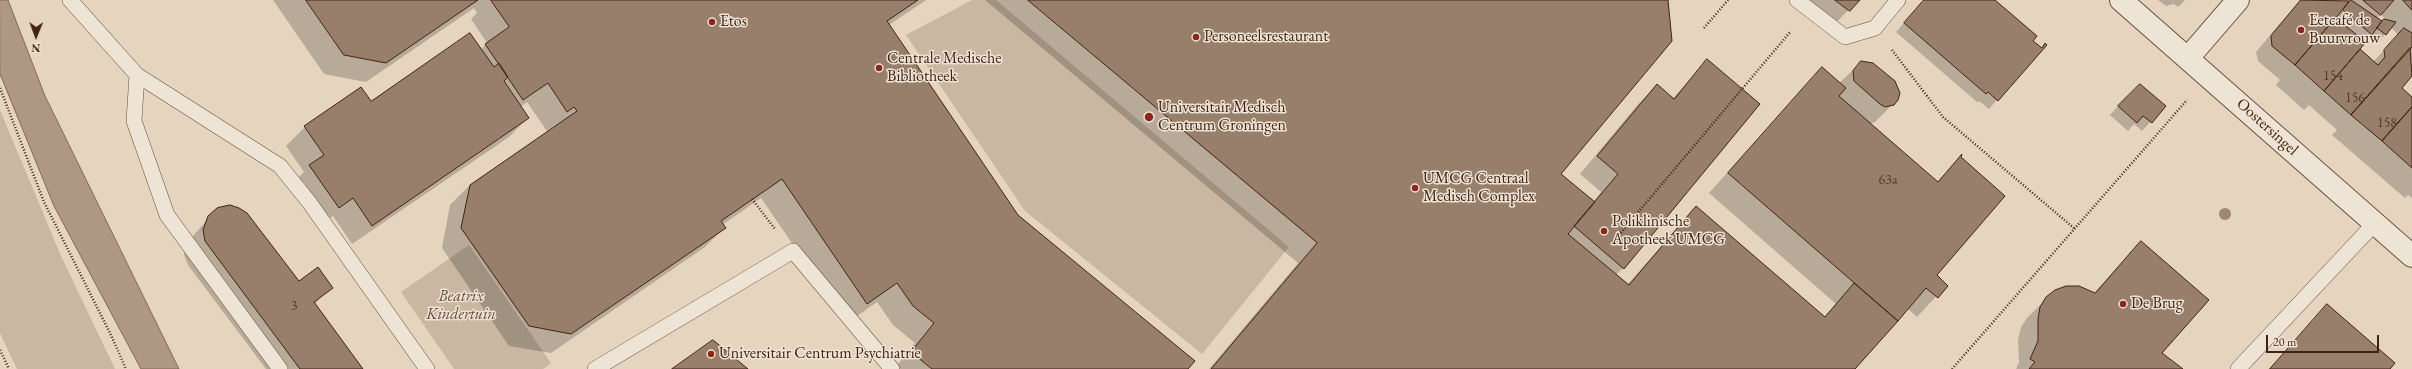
<!DOCTYPE html>
<html>
<head>
<meta charset="utf-8">
<style>
  body { margin:0 }
  #map { position:relative; width:2412px; height:369px; overflow:hidden; background:#e5d5be; font-family:"EB Garamond",serif }
  canvas { display:block }
  .north { position:absolute; left:16px; top:16px; width:40px; height:40px; -webkit-text-stroke:3px #eee4d5; paint-order:stroke; rotate:181deg; font-size:11px; font-weight:700; line-height:16px; text-align:center; color:#422213 }
  .north::after { content:''; display:block; margin:auto; width:14px; height:18px; background:#422213; clip-path:polygon(50% 0,100% 100%,50% 72%,0 100%) }
  .scale { position:absolute; left:2266px; top:335px; width:113px; height:18px; box-sizing:border-box; border:2px solid #422213; border-top:0; padding-left:5px; font-size:12px; line-height:14px; white-space:nowrap; color:#422213; -webkit-text-stroke:3px #eee4d5; paint-order:stroke }
</style>
</head>
<body>
<div id="map">
<canvas width="2412" height="369"></canvas>
<div class="north">N</div>
<div class="scale">20 m</div>
</div>
<script>
const ctx = document.querySelector('canvas').getContext('2d');
ctx.lineJoin = 'round';
function fill(path, color) {
  ctx.fillStyle = color;
  ctx.fill(path, 'evenodd');
}
function trace(path, color, width, dash) {
  ctx.strokeStyle = color;
  ctx.lineWidth = width;
  ctx.lineCap = dash ? 'butt' : 'round';
  ctx.setLineDash(dash || []);
  ctx.stroke(path);
}
function label(font, color, halo, rows, align = 'center') {
  ctx.font = font + ' "EB Garamond",serif';
  ctx.lineWidth = 3;
  ctx.setLineDash([]);
  ctx.textBaseline = 'middle';
  ctx.strokeStyle = halo;
  ctx.fillStyle = color;
  for (const [text, x, y, turn = 0] of rows) {
    ctx.save();
    ctx.translate(x, y);
    ctx.rotate((+turn || 0) * Math.PI / 180);
    ctx.textAlign = isNaN(turn) ? turn : align;
    if (halo) ctx.strokeText(text, 0, 0);
    ctx.fillText(text, 0, 0);
    ctx.restore();
  }
}
fill(new Path2D(`
  M972 0H996L1289 247 1202 354 1025 211 906 35Z
  M0 110 61 256 115 369H17L0 333Z
  M469 245 551 363 543 369H454L401 292Z`), '#c9b7a1');
const water = new Path2D(`
  M0 0H8L45 96 179 369H141L54 206 0 74Z`);
fill(water, '#ae9884');
trace(water, '#836957', 1);
fill(new Path2D(`
  M273 0H926L889 25 1017 216 1187 369H894L915 343 893 325 877 302 847 323 761 198 722 225 724 228 705 247 551 353 509 346 442 248 450 205 470 185 555 127 554 126 547 131 527 102 520 107 528 118 509 137 352 244 333 216 319 226 291 185 304 172 286 146 305 127 361 89 370 103 481 49 487 43 471 19 477 13 474 8 366 82 324 74Z
  M985 0H1667L1559 174 1593 202 1601 192 1580 174 1639 103 1657 86 1672 99 1707 61 1623 268 1616 275 1627 285 1696 207 1824 317 1836 304 1709 193 1822 68 1839 83 1862 62 1893 104 1875 122 1870 124 1937 182 1960 158 1935 275 1946 286 1917 317 1907 308 1853 369H1209L1298 263Z
  M1789 0H1858L1829 30 1810 18Z
  M1924 0H1993L2032 41 2041 49 2046 45 1989 109 1979 101 1977 102 1896 32Z
  M2158 0H2185L2178 7 2174 4 2166 6Z
  M2300 0H2412V75L2400 88 2412 98V198L2408 195 2405 198 2332 135 2337 130 2309 105 2304 110 2276 85 2280 80 2258 61 2256 52ZM2381 14 2385 19 2382 22 2376 19ZM2391 27 2398 35 2373 62 2355 53 2368 36 2377 43Z
  M2127 96 2129 98 2165 106 2142 131 2134 124 2128 131 2110 115Z
  M215 211 299 283 331 287 315 304 361 369H266L188 265 184 255 185 245Z
  M2141 242 2161 354 2181 369H2016L2019 362 2018 340 2021 327 2027 318 2047 298 2093 294Z
  M2327 306 2388 369H2269Z`), '#0003');
const building = new Path2D(`
  M306 0H478L386 63 344 55Z
  M491 0H918L887 21 1018 215 1195 361 1188 369H932L911 352 934 323 913 306 897 283 867 304 782 179 721 221 726 228 571 334 529 326 461 228 470 185 577 111 574 107 567 112 548 83 523 100 485 44 509 27Z
  M1028 0H1668L1672 41 1561 174 1595 202 1568 234 1629 285 1696 206 1825 317 1854 283 1898 321 1855 369H1211L1317 243Z
  M1835 0H1860L1850 11Z
  M1924 0H1995L2037 36 2033 41 2042 48 2045 43 2047 45 1998 101 1988 92 1986 94 1904 23Z
  M2301 0 2349 1 2336 18 2338 20 2333 26 2330 24 2295 65 2272 46 2271 36Z
  M2351 0 2382 21 2372 35 2343 10Z
  M2363 0H2394L2381 15Z
  M2403 0H2412V10Z
  M2384 19 2396 22 2386 35 2377 28Z
  M2338 20 2366 42 2324 91 2295 65 2330 24 2333 26Z
  M2404 28 2412 33V47L2351 115 2324 91 2360 49 2378 65 2385 57 2384 50Z
  M470 33 494 67 499 63 508 77 504 81 529 118 372 226 353 198 339 208 309 165 324 155 304 126 361 87 371 101Z
  M2410 48 2412 76 2402 88 2412 97V107L2382 141 2351 115Z
  M1707 59 1760 104 1624 269 1574 226 1618 174 1597 156 1657 84 1674 99Z
  M1861 61 1873 63 1895 81 1900 93 1898 100 1894 105 1885 107 1880 104 1854 81 1853 71Z
  M1822 67 1846 88 1839 96 1938 182 1962 154 1961 157 2005 196 1937 275 1948 286 1938 298 1926 288 1898 321 1728 173Z
  M2140 84 2166 106 2152 123 2143 116 2137 123 2118 106Z
  M2412 107V168L2382 141Z
  M230 205 239 208 247 213 299 281 318 267 333 288 314 302 363 369H300L205 241 203 230 208 216 217 208Z
  M2141 241 2209 300 2162 353 2183 369H2029L2035 362 2030 359 2038 341V319L2040 307 2046 297 2055 290 2066 286H2079L2095 293Z
  M2327 304 2395 363 2390 369H2270Z
  M713 340 748 369H672Z`);
fill(building, '#977f6c');
trace(building, '#422213', 1);
const service = new Path2D(`
  M70 0 137 75 280 166 309 202 427 369
  M1797 0 1845 37 1875 28 1898 0
  M137 75 134 121 167 215 280 369
  M595 369 793 251 892 369
  M2238 369 2375 223`);
const minor = new Path2D(`
  M2188 58 2238 0`);
const tertiary = new Path2D(`
  M2121 0 2412 256`);
trace(service, '#6b4f3e', 16);
trace(minor, '#6b4f3e', 24);
trace(tertiary, '#6b4f3e', 24);
trace(new Path2D(`
  M1704 28 1728 0
  M1892 50 1943 117 2075 229
  M0 88 44 202 111 335 126 369
  M752 199 775 229
  M1613 242 1791 31
  M0 350 9 369
  M1952 369 2187 100`), '#422213', 2.5, [1, 2]);
trace(service, '#eee4d5', 15);
trace(minor, '#eee4d5', 22);
trace(tertiary, '#eee4d5', 22);
ctx.fillStyle = '#9e8773';
for (const [x, y] of [
  [2225,214]
]) {
  ctx.beginPath();
  ctx.arc(x, y, 6, 0, 2 * Math.PI);
  ctx.fill();
}
for (const [x, y, r, color] of [
  [712,22,4,"#8f2418"],
  [2301,30,4,"#8f2418"],
  [1196,37,4,"#8f2418"],
  [879,68,4,"#8f2418"],
  [1149,117,5,"#8f2418"],
  [1415,188,4,"#8f2418"],
  [1604,231,4,"#8f2418"],
  [2123,304,4,"#8f2418"],
  [711,354,4,"#8f2418"]
]) {
  const dot = new Path2D();
  dot.arc(x, y, r, 0, 2 * Math.PI);
  ctx.fillStyle = color;
  ctx.fill(dot);
  trace(dot, '#eee4d5', 1.5);
}
label('14px', '#573929', null, [
  ["154",2333,76],
  ["156",2355,98],
  ["158",2387,123],
  ["63a",1888,180],
  ["3",294,306]
]);
label('16px', '#422213', '#eee4d5', [
  ["Eetcafé de",2309,21],
  ["Buurvrouw",2309,39],
  ["Etos",720,22],
  ["Personeelsrestaurant",1204,37],
  ["Centrale Medische",887,59],
  ["Bibliotheek",887,77],
  ["Universitair Medisch",1158,108],
  ["Centrum Groningen",1158,126],
  ["UMCG Centraal",1423,179],
  ["Medisch Complex",1423,197],
  ["Poliklinische",1612,222],
  ["Apotheek UMCG",1612,240],
  ["De Brug",2131,304],
  ["Universitair Centrum Psychiatrie",719,354]
], 'left');
label('16px', '#422213', '#eee4d5', [
  ["Oostersingel",2267,127,42]
]);
label('italic 16px', '#644736', '#eee4d5', [
  ["Beatrix",461,297],
  ["Kindertuin",461,315]
]);
</script>
</body>
</html>
